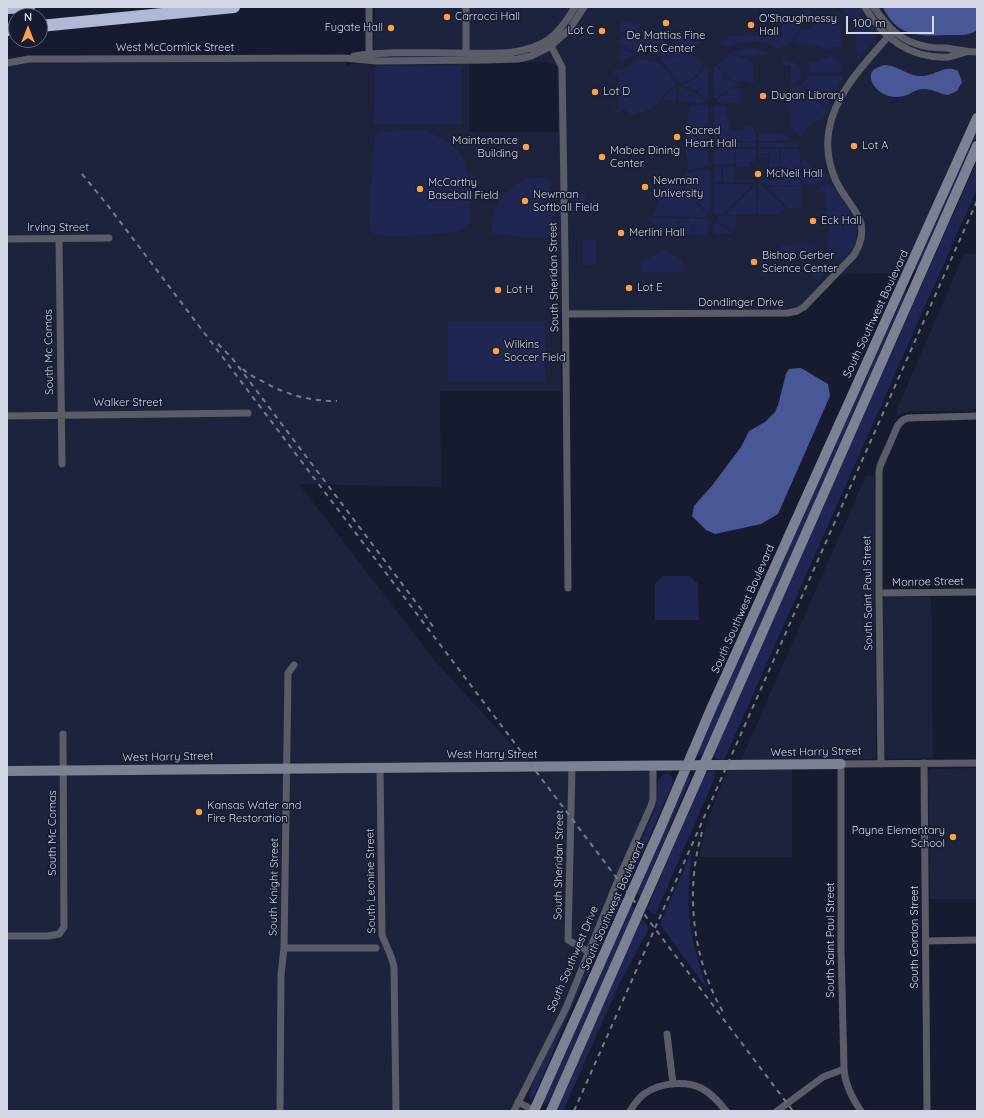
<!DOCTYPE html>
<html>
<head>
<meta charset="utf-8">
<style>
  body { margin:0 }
  #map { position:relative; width:984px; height:1118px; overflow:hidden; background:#161b30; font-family:Quicksand,sans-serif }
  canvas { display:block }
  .frame { position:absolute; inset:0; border:8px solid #d2d6e5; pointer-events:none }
  .north { position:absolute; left:8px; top:8px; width:40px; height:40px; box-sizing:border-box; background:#161b30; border:1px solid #616678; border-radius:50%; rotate:0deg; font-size:11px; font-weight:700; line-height:16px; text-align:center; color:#d2d6e5 }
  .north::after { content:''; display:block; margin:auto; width:14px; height:18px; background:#f7a149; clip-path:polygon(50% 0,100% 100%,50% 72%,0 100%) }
  .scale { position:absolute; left:846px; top:16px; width:88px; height:18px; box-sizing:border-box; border:2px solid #d2d6e5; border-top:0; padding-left:5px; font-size:12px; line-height:14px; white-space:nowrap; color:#d2d6e5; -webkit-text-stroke:3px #161b30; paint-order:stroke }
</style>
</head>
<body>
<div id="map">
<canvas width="984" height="1118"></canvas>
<div class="frame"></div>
<div class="north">N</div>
<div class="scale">100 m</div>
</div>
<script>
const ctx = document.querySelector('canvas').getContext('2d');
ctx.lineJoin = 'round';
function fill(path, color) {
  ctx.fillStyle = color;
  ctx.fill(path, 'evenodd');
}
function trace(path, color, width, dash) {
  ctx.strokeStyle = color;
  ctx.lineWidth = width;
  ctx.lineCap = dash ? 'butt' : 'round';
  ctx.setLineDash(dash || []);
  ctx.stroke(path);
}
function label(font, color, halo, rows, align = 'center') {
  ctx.font = font + ' Quicksand,sans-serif';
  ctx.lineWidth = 3;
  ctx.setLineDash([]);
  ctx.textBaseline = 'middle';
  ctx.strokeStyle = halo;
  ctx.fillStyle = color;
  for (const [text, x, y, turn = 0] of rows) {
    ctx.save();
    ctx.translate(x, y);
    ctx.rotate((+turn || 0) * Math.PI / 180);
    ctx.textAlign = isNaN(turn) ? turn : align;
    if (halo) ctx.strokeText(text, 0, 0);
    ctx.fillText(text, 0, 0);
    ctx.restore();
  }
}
fill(new Path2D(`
  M375 7H977V107L903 273 832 274 801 305 796 309 789 310 560 312 561 391H440L441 487 299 484 435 661 532 767 653 766V799L566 1008 514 1111H7V67L29 59 344 58 347 66 351 64 363 63 373 65ZM547 62 557 66 558 132H469V64Z
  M964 254H976V408L972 411H910L904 412 896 417 898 407Z
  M866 476H874L876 754 875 757 872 759 741 760Z
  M886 597H931L933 758 889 759 885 755 882 600 884 598Z
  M977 768V899H930L928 774 930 770 934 769Z
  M792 769V857H699L708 819 727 770Z`), '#1e233d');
fill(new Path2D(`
  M840 7H859L866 19 876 34V37L857 60 855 24 852 19Z
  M798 16a7 7 0 1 1 14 0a7 7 0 1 1-14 0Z
  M818 17H833C842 25 844 36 841 46L833 47 827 50 811 44 794 43 801 29C811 31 816 26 818 17Z
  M788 19H792L794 24 800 29 792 42 778 49C761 39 743 40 726 48L718 41 728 40V36L759 35V37H782V22L788 21Z
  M620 21 633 22V24H640V30H654V32H620Z
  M620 36 654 37 664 42C645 46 640 58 620 45Z
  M686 36H692L693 40 703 41 695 48 676 42Z
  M620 48 636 54 620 62Z
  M752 48 770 53C757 57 745 58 732 53L741 50Z
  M670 49 689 53C676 59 664 58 651 54L660 50Z
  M691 54 703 64C699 76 690 81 678 84L673 74 663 63 662 58H678Z
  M730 54 742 58V59L748 60 753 63 754 82H749L745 80 736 82C727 78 721 73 718 64Z
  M832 55 837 60 836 63 842 66V72L809 73V68L807 63 818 61Z
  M640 59C660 61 669 66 676 85 666 89 662 98 655 105 649 111 639 113 632 116L626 110 622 108 620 112H615L614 109H619V75H613V71L624 68Z
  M783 59C793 63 804 63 800 77L795 83 791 84V65H783Z
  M705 65 708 68V100L695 90 681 85C693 81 700 77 705 65Z
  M716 65 725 78 738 84 737 86 725 91 714 100 713 68Z
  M375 66H462V124H374Z
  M808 76H843V78L828 106 802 84Z
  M800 85 827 110 824 118 808 125 800 137C786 126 790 105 790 89V88Z
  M677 87 676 101 662 100 670 92Z
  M679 87C690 90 699 94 707 103L679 101Z
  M737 88 739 92V103L715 102 728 91Z
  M690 105H708V138L700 142H686L688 113H690Z
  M714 105H726V116L728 117V122L729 123V129C734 131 740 130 745 130V126H753V133H756V141L716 140 714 137Z
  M977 126V136L920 267 915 271V265Z
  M424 130 450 143 462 156 470 180 469 224C466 226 463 230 459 231 448 234 383 239 375 234 370 231 370 225 369 220L375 135 381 132Z
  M759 133C771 133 783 131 792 140L759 141Z
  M717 143H755L756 145 755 147H717L715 145Z
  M761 143H797L799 145 797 147H761L759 144Z
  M686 148H700L708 152 709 166 688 170Z
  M717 149H734V164L715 165 714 151Z
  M736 149H756V157L754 158V162H749V167H736Z
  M759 149H779V160C774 153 767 154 759 154Z
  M781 149H796L800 152 801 185H786V167L781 166Z
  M759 155 774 156C778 159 781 163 779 167H770V157H759Z
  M802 158H803C809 165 815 169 824 170L827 178 811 185 803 184Z
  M977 161V189L724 760 716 759 713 753Z
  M721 166V182L714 181V168Z
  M723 166H733V180H756V182H723Z
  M783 168 785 169V185H765L759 182V180H783Z
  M709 169V212L708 213 679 180 684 177 687 173Z
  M667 175 675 179 704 211 707 214 705 217 653 216 666 183Z
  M548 177C550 192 557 226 548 238L521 237 491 233 494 210 506 192 524 179Z
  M829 183 831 186C836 188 839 196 842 200 855 220 865 233 847 255L844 256 839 260 828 251 829 224 827 223 826 192H817L821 186Z
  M714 184H753V185L722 215H717L714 212Z
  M760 184 786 208 780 214H758V185Z
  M756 185 757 214H727V213Z
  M769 187H800L802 189V210L796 207 790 209 769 188Z
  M574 194H585V213L574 212Z
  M718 216H736V228H734V232L718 221Z
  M697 218 691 229V234H686L685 230H668L676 226 682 219Z
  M649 219V218L681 219 674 226 664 229 655 225Z
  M698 219H706L709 223 708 235H692V231Z
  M717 222 733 233V234H715L714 223Z
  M583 240H596V265H583Z
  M807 244V247H814L813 252H780V245Z
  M664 250H667L682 262 684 271H679V272L643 273 642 262Z
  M819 265H823L830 269 818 280 812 274V270H819Z
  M906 289V296L721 715 703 753 699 756 698 755 700 743Z
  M448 321H545V381L448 382Z
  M663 576H690L698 584 699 620H655V584Z
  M711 771H714L716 774 712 784 655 915 647 909 701 781 706 773Z
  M663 774C671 773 674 778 672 785L629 883 625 878 656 806 658 781Z
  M687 776 690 777V779L640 897 635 892Z
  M692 851C689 875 687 899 690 923 693 945 700 968 707 989L660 924Z
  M619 892 623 897 572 1007 535 1094 530 1100 529 1096 532 1085 588 967 611 908Z
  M629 902 635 909 553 1093 548 1102 544 1105 543 1102Z
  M640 916 649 928 618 987 563 1111H553Z`), '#1f2652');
fill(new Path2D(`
  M883 7H977V30C969 36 959 35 950 35 920 36 897 38 883 7Z
  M884 65C898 65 908 77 922 76 935 76 946 64 958 71L962 82 957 91 948 95C940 94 933 89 924 89 917 89 913 92 907 95 896 99 884 97 876 88 872 84 870 78 871 74 873 68 879 67 884 65Z
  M801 368 828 384 830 396 778 514 761 524 715 534 706 530 692 516 694 506 701 498 711 487 741 447 749 431 765 422 775 412 778 405 786 374 789 369Z`), '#4a5797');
trace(new Path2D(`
  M865 7C882 38 911 59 948 57 954 56 960 54 966 52
  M874 7C887 27 900 41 924 46 931 48 939 48 946 48 957 50 966 52 977 52
  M548 40 562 67 565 255 568 588
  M466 53V7
  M369 54V7
  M354 56C389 51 423 53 458 53 487 53 522 57 548 40 559 32 568 19 575 7
  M7 63 29 59H73L344 58 376 61 485 60 518 59 531 56 551 46 569 30 584 7
  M7 239 109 238
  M59 239 62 464
  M566 314 788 313 797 311 804 307 854 255C875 220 849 209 836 181 829 165 826 147 829 130 835 92 869 59 893 31
  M7 416 248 413
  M879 593 977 592
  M924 763 927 1111
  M881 764 879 593V472L880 466 898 425 903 420 908 418 977 416
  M572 766 568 940 589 952
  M380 767 382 935C386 946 392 956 394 967L396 1111
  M7 936H48L59 934 64 927 63 734
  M926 941 977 940
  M284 948H376
  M667 1034 673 1084
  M518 1102 535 1111
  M280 1111 281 975 284 948 288 673 294 665
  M514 1111 566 1008 618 880 651 806 653 799V766
  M630 1111C634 1105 638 1098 644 1094 659 1083 684 1080 701 1088 711 1093 719 1102 726 1111
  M777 1111 823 1077 844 1069
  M861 1111C852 1098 845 1085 844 1069L841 948V764L977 763`), '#5a5d68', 7);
trace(new Path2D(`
  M7 771 841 764
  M534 1111 660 829 711 709 977 118
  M551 1111 977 146`), '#7c8294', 10);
trace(new Path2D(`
  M7 8 29 7
  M40 26 234 7
  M7 30 16 29`), '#b0b8d5', 12);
trace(new Path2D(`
  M82 174 109 207 793 1111
  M218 344 232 358 421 609 434 628
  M243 369C248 374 255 378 262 381 286 395 310 401 337 401
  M702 832C685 891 692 958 723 1012
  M574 1111 977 201`), '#767b8d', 2, [5, 5]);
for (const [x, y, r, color] of [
  [447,17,4,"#f7a149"],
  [666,23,4,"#f7a149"],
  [751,25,4,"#f7a149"],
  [391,28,4,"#f7a149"],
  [602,31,4,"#f7a149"],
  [595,92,4,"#f7a149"],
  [763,96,4,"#f7a149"],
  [677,137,4,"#f7a149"],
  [854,146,4,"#f7a149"],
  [526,147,4,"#f7a149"],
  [602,157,4,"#f7a149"],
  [758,174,4,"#f7a149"],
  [645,187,4,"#f7a149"],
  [420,189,4,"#f7a149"],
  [525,201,4,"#f7a149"],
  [813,221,4,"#f7a149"],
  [621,233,4,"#f7a149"],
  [754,262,4,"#f7a149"],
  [629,288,4,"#f7a149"],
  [498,290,4,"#f7a149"],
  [496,351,4,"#f7a149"],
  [199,812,4,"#f7a149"],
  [953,837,4,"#f7a149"]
]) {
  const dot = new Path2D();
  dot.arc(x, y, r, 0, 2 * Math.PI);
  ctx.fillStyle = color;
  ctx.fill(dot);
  trace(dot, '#161b30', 1.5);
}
label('11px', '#d2d6e5', '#161b30', [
  ["Carrocci Hall",455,17],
  ["O'Shaughnessy",759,19],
  ["Hall",759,32],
  ["Fugate Hall",383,28,"right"],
  ["Lot C",594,31,"right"],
  ["De Mattias Fine",666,36,"center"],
  ["Arts Center",666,49,"center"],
  ["Lot D",603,92],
  ["Dugan Library",771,96],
  ["Sacred",685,131],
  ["Heart Hall",685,144],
  ["Maintenance",518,141,"right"],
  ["Building",518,154,"right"],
  ["Lot A",862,146],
  ["Mabee Dining",610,151],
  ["Center",610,164],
  ["McNeil Hall",766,174],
  ["Newman",653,181],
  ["University",653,194],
  ["McCarthy",428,183],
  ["Baseball Field",428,196],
  ["Newman",533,195],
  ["Softball Field",533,208],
  ["Eck Hall",821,221],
  ["Merlini Hall",629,233],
  ["Bishop Gerber",762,256],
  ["Science Center",762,269],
  ["Lot E",637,288],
  ["Lot H",506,290],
  ["Wilkins",504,345],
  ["Soccer Field",504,358],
  ["Kansas Water and",207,806],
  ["Fire Restoration",207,819],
  ["Payne Elementary",945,831,"right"],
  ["School",945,844,"right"]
], 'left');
label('11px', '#d2d6e5', '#161b30', [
  ["West McCormick Street",175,48],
  ["Irving Street",58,228],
  ["South Sheridan Street",554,277,-91],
  ["Dondlinger Drive",741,303],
  ["South Southwest Boulevard",876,314,-65],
  ["South Mc Comas",49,352,-91],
  ["Walker Street",128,403],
  ["Monroe Street",928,582,-1],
  ["South Saint Paul Street",868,593,-91],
  ["South Southwest Boulevard",743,609,-66],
  ["West Harry Street",816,752,-1],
  ["West Harry Street",492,755],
  ["West Harry Street",168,757,-1],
  ["South Mc Comas",53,833,-90],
  ["South Sheridan Street",559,865,-89],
  ["South Leonine Street",371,881,-91],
  ["South Knight Street",274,887,-89],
  ["South Southwest Boulevard",613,906,-66],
  ["South Gordon Street",915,937,-90],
  ["South Saint Paul Street",831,940,-90],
  ["South Southwest Drive",573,959,-67]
]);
</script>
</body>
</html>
